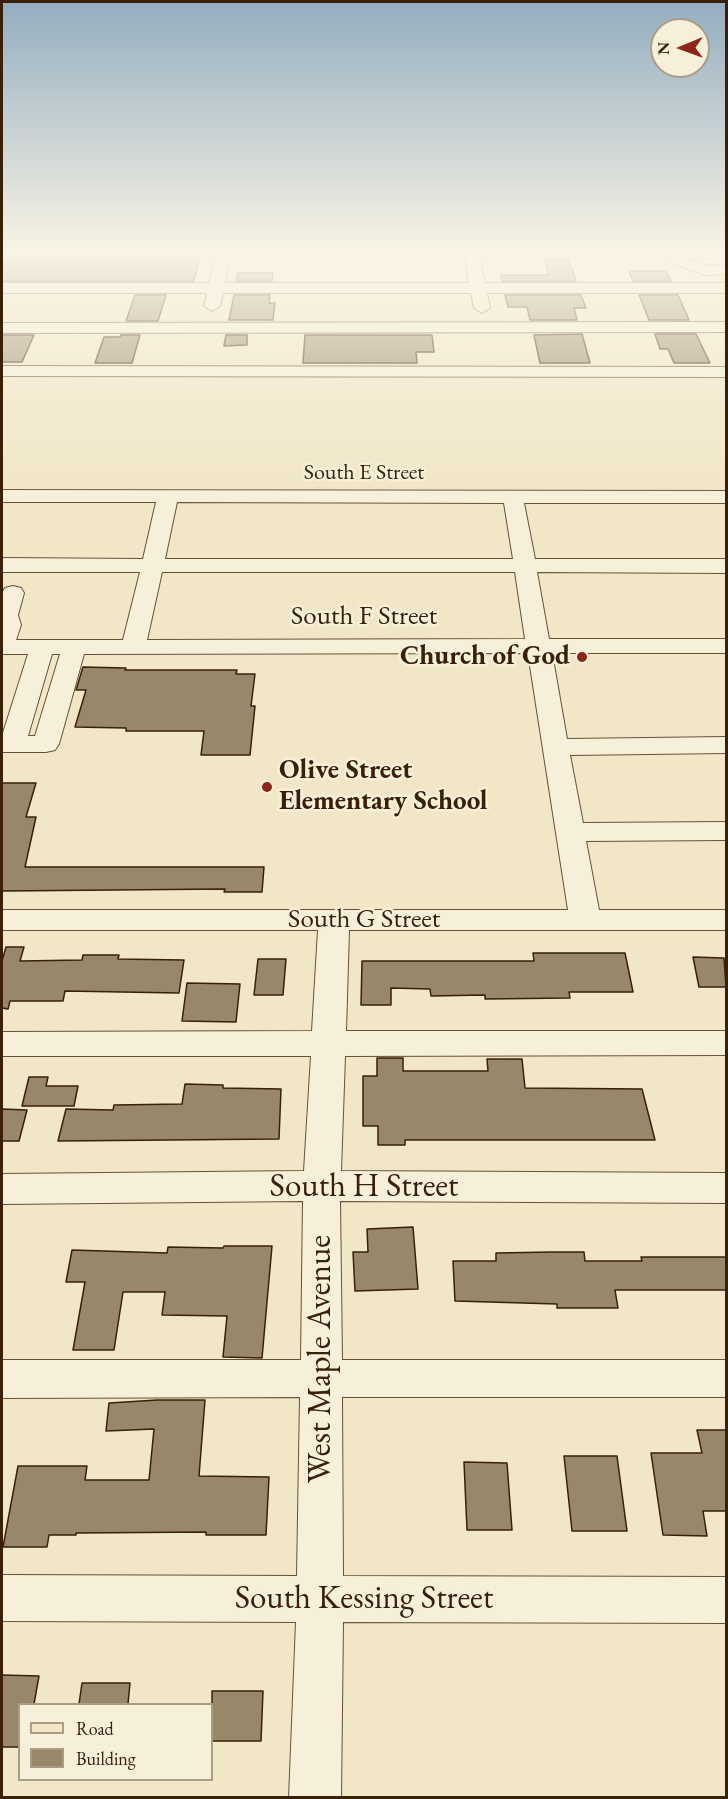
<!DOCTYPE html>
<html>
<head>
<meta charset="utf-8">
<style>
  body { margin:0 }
  #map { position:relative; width:728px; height:1799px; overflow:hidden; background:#f1e6c6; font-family:"EB Garamond",serif }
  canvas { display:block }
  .frame { position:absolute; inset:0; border:3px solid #3a2006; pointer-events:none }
  .legend { position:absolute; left:18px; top:1703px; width:195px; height:78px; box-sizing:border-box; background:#f6efda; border:2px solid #ab9c85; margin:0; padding:8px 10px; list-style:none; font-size:18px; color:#3a2006 }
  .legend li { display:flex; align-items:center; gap:12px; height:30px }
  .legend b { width:30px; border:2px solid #ab9c85 }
  .north { position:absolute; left:650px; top:18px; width:60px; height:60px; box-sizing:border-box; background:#f6efda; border:2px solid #ab9c85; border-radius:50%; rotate:269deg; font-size:16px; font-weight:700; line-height:24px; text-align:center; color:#3a2006 }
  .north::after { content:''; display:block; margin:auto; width:21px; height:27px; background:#8f2418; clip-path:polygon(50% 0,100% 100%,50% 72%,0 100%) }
</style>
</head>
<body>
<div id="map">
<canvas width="728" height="1799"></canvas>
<div class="frame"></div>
<ul class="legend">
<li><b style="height:8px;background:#f1e6c6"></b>Road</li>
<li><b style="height:16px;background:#99876a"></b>Building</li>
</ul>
<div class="north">N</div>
</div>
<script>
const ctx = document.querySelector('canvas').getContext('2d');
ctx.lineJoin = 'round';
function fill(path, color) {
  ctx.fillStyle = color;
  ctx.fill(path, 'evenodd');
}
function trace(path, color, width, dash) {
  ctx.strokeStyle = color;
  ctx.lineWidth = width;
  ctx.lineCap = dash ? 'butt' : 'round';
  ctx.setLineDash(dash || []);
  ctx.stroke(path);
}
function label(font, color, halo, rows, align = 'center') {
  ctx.font = font + ' "EB Garamond",serif';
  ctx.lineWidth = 5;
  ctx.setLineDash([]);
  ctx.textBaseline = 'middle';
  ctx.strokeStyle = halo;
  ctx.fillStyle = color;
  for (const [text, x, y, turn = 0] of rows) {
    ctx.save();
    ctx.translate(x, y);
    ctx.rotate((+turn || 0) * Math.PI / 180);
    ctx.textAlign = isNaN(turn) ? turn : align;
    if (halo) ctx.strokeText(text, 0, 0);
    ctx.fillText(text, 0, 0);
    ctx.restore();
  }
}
const building = new Path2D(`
  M2 260H199L194 281H2Z
  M545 260H569L576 281H502L501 275H549Z
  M629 271H666L671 281H633Z
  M238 273H273L272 281H236Z
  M135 295H166L158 321H126Z
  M234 295H270L269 303H275L273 320H229Z
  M505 295H581L586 308H574L577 320H530L527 307H508Z
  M639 295H678L689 320H649Z
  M582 334 590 363H540L534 335Z
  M655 334H696L710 363H674L668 349H660Z
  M2 335H34L22 362H2Z
  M121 335H140L132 363H95L104 337H120Z
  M226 335H247V345L224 346Z
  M305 335H432L434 352H416L417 363H303Z
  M83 667 126 668 125 670H237L236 674H255L251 706H255L250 755H201L204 731H126V728L75 727 86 690H76Z
  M2 783H36L26 817H36L25 867H264L262 892H224L225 889 2 891Z
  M6 947H24L20 961 82 960 83 955H119L118 959 184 960 179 993 65 991 63 1001H10L8 1009 2 1008V961Z
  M533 953H625L633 992H569L570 998 485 999V995L431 996 430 989 391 988V1005H361L362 961H534Z
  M693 957 724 958 726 987H699Z
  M258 959H286L283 995H254Z
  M187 983 240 984 236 1022 182 1021Z
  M377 1058H403V1071H488L487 1059H522L525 1088 642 1089 655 1140H405V1145H378V1126H363V1076H377Z
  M29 1077H48L46 1086H78L74 1106H22Z
  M185 1084 223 1085V1088L281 1089 279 1139 58 1141 66 1109 113 1110 114 1105 182 1104Z
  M2 1109 27 1110 19 1141H2Z
  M413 1227 418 1289 355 1291 353 1252H368L367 1229Z
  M224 1246H272L262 1358 223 1357 227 1316 162 1315 165 1292H123L114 1350H73L85 1282H66L72 1250 167 1253 168 1247 223 1248Z
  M551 1252H584L585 1261H642L641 1257H726V1290H615L618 1308H557V1304L455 1301 453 1261H496V1253Z
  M157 1400H205L199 1476 269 1477 266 1535H206V1532L76 1533V1535H49L47 1547H3L18 1466H87L85 1480H149L154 1429 106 1431 109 1403Z
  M697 1430H726V1511H703L707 1536 663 1535 651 1453H702Z
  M564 1456H617L627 1531H572Z
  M464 1462 507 1463 512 1530H467Z
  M2 1675 39 1676 34 1704H20V1747H2Z
  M82 1683H130L128 1704H79Z
  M212 1691H263L261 1741H212Z`);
fill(building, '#99876a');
trace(building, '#3a2006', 1.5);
const minor = new Path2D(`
  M217 252H231L225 283H469L464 252H478L485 283H726V293H487L490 308 482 313 474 308 471 293H223L220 306 212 311 204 306 207 293H2V283H209Z
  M667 252H681L684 258 706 265 726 266V274L705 275 673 264Z
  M726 322V332L2 333V323Z
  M2 366 726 367V377L2 376Z
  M2 490 726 491V503H524L535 559H726V573L537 572 549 639H726V653H552L567 739 726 737V753L570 755 583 823 726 822V840L586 841 599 910H726V930H349L346 1031H726V1055L345 1056 341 1171 726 1173V1203L340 1201 342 1360H726V1397H342L343 1576 726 1577V1623L343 1622 341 1798H289L296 1622 2 1621V1575L297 1576 300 1397 2 1398V1360H301L303 1201 2 1204V1174L304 1171 311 1056H2V1032L312 1031 318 930H2V910H568L528 653 84 654 59 744 55 750 46 752H2V736L28 654H2V593L5 588 13 586 21 588 24 593 18 615 21 625 16 640H123L140 572H2V558L143 559 156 502H2ZM177 502 504 503 513 559H165ZM162 572H515L525 639 147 640ZM52 654H60L35 736H28Z`);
const major = new Path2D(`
  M2 252H726V258L2 257Z`);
trace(minor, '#685236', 2);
trace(major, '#3a2006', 2);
fill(minor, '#f6efda');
fill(major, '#f1e6c6');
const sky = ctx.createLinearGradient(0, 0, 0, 504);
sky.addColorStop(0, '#93adc0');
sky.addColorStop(0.5, '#f9f4e5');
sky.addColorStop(1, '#f9f4e500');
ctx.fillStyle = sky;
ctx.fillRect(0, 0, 728, 504);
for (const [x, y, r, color] of [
  [582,657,6,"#8f2418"],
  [267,787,6,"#8f2418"]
]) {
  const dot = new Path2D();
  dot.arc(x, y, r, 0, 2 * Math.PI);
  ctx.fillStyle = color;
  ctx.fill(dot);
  trace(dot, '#f6efda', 2);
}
label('22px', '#3a2006', '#f6efda', [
  ["South E Street",364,473]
]);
label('27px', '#3a2006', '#f6efda', [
  ["South F Street",364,617],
  ["South G Street",364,920]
]);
label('bold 27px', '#3a2006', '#f6efda', [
  ["Church of God",570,657],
  ["Olive Street",279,771,"left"],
  ["Elementary School",279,802,"left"]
], 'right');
label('33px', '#3a2006', '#f6efda', [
  ["South H Street",364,1187],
  ["West Maple Avenue",321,1359,-90],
  ["South Kessing Street",364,1599]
]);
</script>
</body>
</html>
